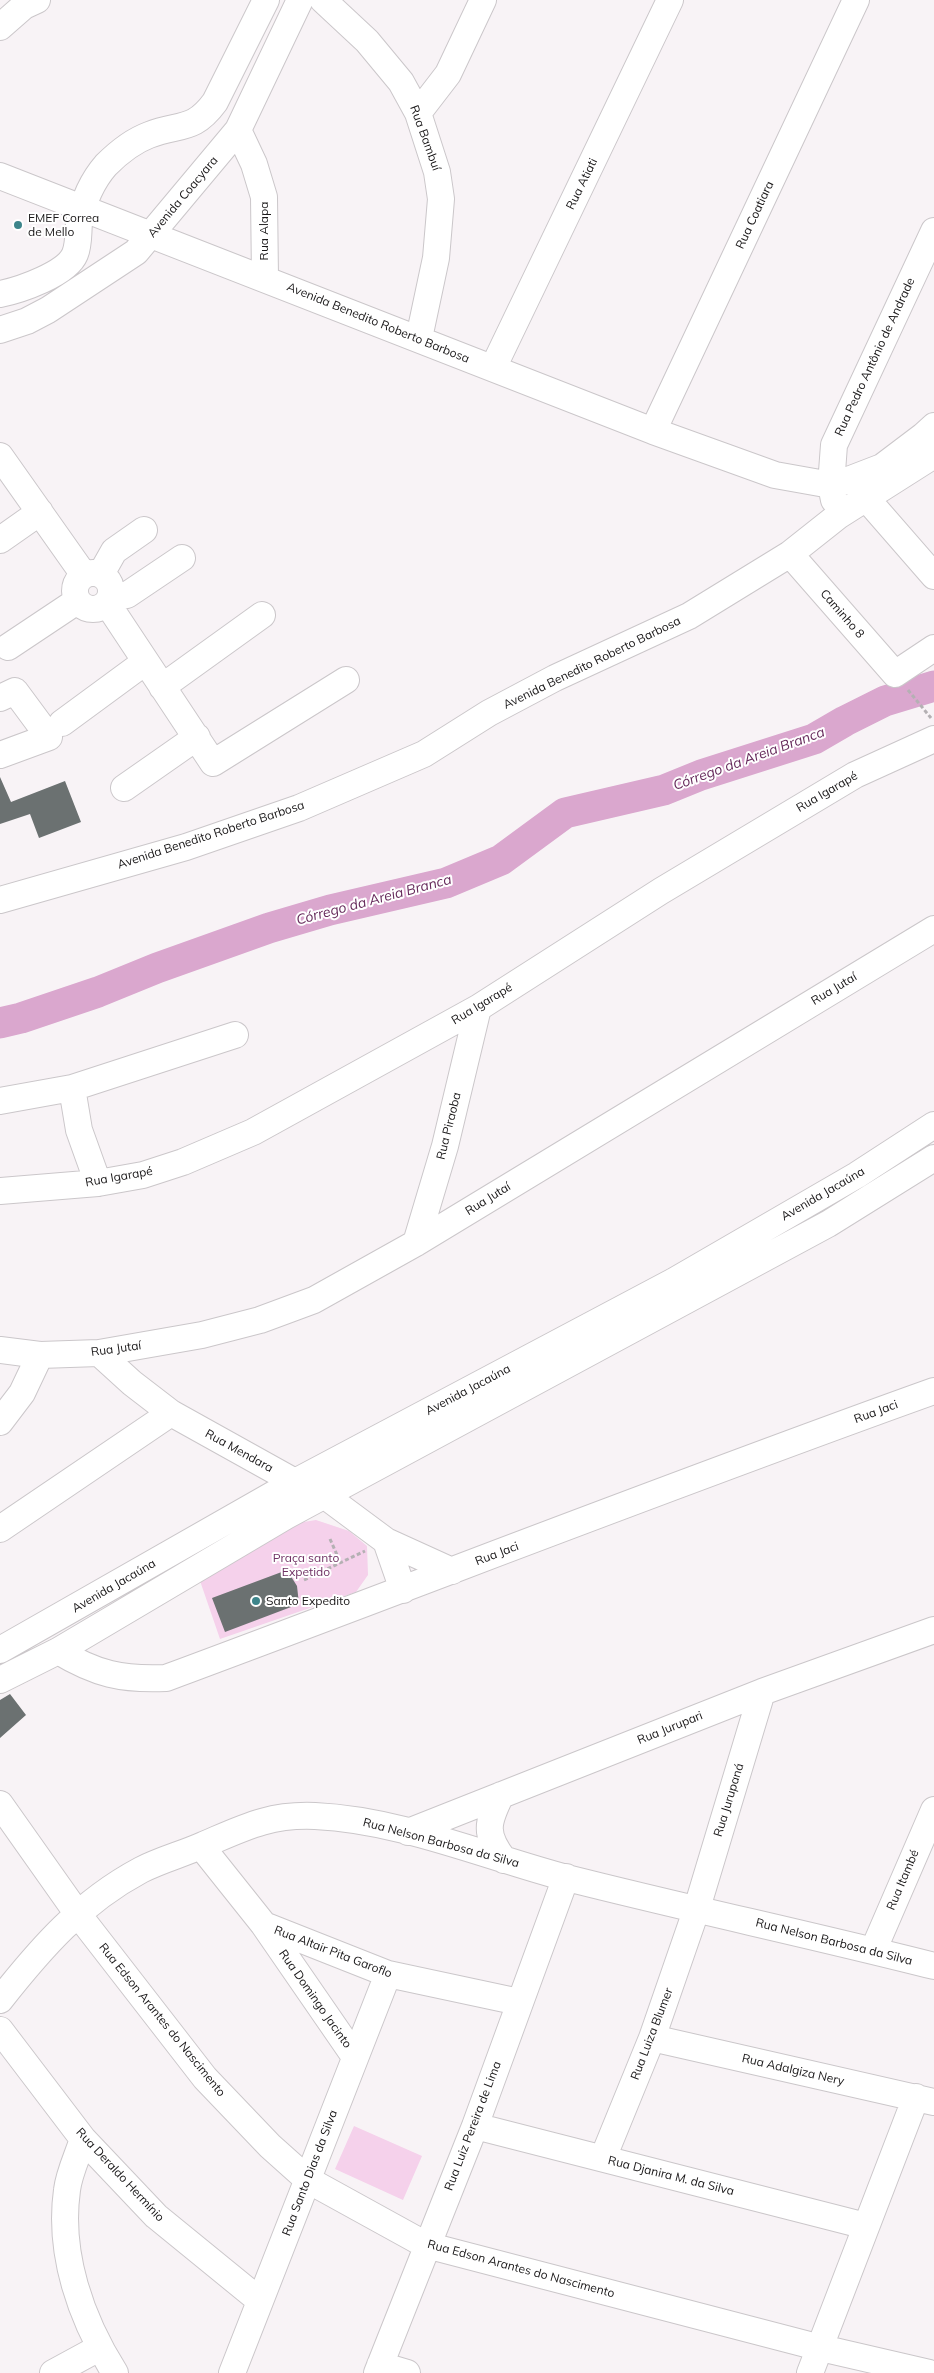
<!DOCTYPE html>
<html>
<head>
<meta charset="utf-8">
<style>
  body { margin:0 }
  canvas { display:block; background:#f8f3f6 }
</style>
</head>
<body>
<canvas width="934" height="2373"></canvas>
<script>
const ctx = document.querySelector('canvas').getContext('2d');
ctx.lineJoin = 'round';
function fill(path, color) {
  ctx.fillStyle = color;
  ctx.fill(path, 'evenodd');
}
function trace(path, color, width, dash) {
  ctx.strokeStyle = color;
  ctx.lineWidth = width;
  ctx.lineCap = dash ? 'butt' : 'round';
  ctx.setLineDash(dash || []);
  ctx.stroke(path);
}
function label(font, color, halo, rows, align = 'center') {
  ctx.font = font + ' Mulish,sans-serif';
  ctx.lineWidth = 4;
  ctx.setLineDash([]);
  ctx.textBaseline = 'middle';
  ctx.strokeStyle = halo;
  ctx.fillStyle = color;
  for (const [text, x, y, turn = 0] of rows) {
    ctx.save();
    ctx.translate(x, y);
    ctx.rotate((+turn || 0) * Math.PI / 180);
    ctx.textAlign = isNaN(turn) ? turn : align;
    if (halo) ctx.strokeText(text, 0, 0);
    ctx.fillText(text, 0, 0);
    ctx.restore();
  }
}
fill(new Path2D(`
  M316 1520 349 1531 367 1546 368 1575 356 1592 220 1639 198 1575 291 1524Z
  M354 2126 422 2156 403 2200 335 2169Z`), '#f5d1eb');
trace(new Path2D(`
  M0 1023 21 1018 98 992 157 968 269 928 330 910 446 883 501 860 565 813 664 790 701 775 814 739 845 721 885 701 934 686`), '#daa7ce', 31);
fill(new Path2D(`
  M0 777 11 802 65 781 81 822 39 838 30 814 0 824Z
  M287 1570 297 1586 299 1604 225 1632 212 1598Z
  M10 1694 26 1715 0 1738V1700Z`), '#6b7171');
const minor = new Path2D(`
  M323 0 367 41 401 82 418 113 437 172 441 199 436 258 419 338
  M0 27 24 6 37 0
  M418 113 448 74 483 0
  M238 130 254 164 264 197 265 278
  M0 176 653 431 775 475 831 485 843 482 882 467 923 436 934 426
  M0 294C20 290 67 274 75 254 79 244 78 233 79 223 83 203 92 181 106 165 118 153 133 141 149 135 180 123 193 132 215 102L266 0
  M0 330 27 321 48 310 136 252 238 130 300 0
  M493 368 670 0
  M653 431 856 0
  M0 456 84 575
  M866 498 934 576
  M834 500 831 485 834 445 934 231
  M0 540 40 512
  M790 554 895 674 934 648
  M75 591a18 18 0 1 1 36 0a18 18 0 1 1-36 0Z
  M101 574 114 551 144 530
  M110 598 127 595 182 558
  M107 603 213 763 346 680
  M8 647 77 601
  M162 687 262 615
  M0 698 15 691 49 737 0 755
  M62 723 145 662
  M124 788 197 737
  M0 900 186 847 299 808 424 754 489 713 555 678 689 616 790 554 838 516 934 455
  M72 1088 79 1130 98 1183
  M0 1101 72 1088 235 1035
  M0 1191 98 1183 143 1175 183 1162 253 1132 478 1008 661 891 855 775 934 739
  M416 1243 445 1146 478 1008
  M0 1350 40 1355 99 1353 202 1335 260 1320 314 1300 416 1243 934 929
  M99 1353 132 1383 171 1413 295 1482 324 1495 386 1541 452 1571
  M0 1422 22 1393 40 1355
  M0 1529 171 1413
  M386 1541 403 1590
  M0 1650 295 1482 674 1281 857 1175 934 1125
  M58 1651C96 1674 122 1680 166 1678 422 1583 677 1483 934 1391
  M0 1680 58 1651 286 1516 828 1224 934 1158
  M501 1795C487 1823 484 1834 504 1860
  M0 1804 77 1913 205 2078 270 2146 308 2180 426 2245 821 2348 929 2373
  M408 1832 762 1692 934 1630
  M201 1846 264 1925 355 2057
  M264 1925 388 1974 519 2002
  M873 1951 934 1810
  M0 2000C41 1948 81 1902 141 1870 160 1860 183 1854 203 1845 243 1828 269 1814 315 1816 401 1820 484 1856 567 1878 689 1909 812 1935 934 1966
  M0 2030 83 2139 156 2216 259 2300
  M652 2038 934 2102
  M475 2126 866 2226
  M83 2139C78 2155 69 2173 67 2190 58 2254 81 2319 115 2373
  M603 2158 652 2038 697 1908 762 1692
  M380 2365 407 2373
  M53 2373 99 2348
  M232 2373 388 1974
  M377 2373 475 2126 566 1877
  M810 2373 916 2097`);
trace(minor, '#cbc7ca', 28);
trace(new Path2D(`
  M908 690 931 718
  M330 1539 341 1564
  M304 1580 365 1551`), '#b4b0b3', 3, [4, 2.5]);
trace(minor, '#fff', 26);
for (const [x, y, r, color] of [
  [18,225,5,"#3d858b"],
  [256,1601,5,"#3d858b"]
]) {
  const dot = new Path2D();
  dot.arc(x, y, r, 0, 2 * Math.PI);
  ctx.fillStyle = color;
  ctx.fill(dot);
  trace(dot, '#fff', 2);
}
label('12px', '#191718', '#fff', [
  ["Rua Bambuí",425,138,70],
  ["Rua Atiati",582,184,-64],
  ["Avenida Coacyara",183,197,-50],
  ["Rua Coatiara",755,215,-65],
  ["Rua Alapa",264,231,-90],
  ["Avenida Benedito Roberto Barbosa",378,323,22],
  ["Rua Pedro Antônio de Andrade",875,357,-65],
  ["Caminho 8",842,614,49],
  ["Avenida Benedito Roberto Barbosa",592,663,-26],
  ["Rua Igarapé",827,792,-30],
  ["Avenida Benedito Roberto Barbosa",211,835,-18],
  ["Rua Jutaí",834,989,-31],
  ["Rua Igarapé",482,1004,-31],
  ["Rua Piraoba",449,1126,-76],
  ["Rua Igarapé",119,1177,-10],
  ["Avenida Jacaúna",823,1194,-30],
  ["Rua Jutaí",488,1199,-32],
  ["Rua Jutaí",116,1349,-8],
  ["Avenida Jacaúna",468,1390,-28],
  ["Rua Jaci",876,1412,-20],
  ["Rua Mendara",239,1451,29],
  ["Rua Jaci",497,1554,-21],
  ["Avenida Jacaúna",114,1586,-30],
  ["Rua Jurupari",670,1728,-22],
  ["Rua Jurupaná",729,1800,-73],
  ["Rua Nelson Barbosa da Silva",441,1843,15],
  ["Rua Itambé",903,1880,-67],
  ["Rua Nelson Barbosa da Silva",834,1942,14],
  ["Rua Altair Pita Garoflo",333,1952,21],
  ["Rua Domingo Jacinto",315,1999,55],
  ["Rua Edson Arantes do Nascimento",162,2020,51],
  ["Rua Luiza Blumer",652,2034,-69],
  ["Rua Adalgiza Nery",793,2070,13],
  ["Rua Luiz Pereira de Lima",473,2126,-69],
  ["Rua Santo Dias da Silva",310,2173,-69],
  ["Rua Deraldo Hermínio",120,2175,47],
  ["Rua Djanira M. da Silva",671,2176,14],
  ["Rua Edson Arantes do Nascimento",521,2269,15]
]);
label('12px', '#191718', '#fff', [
  ["EMEF Correa",28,218],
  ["de Mello",28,232],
  ["Santo Expedito",266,1601]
], 'left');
label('12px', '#703365', '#fff', [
  ["Praça santo",306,1558],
  ["Expetido",306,1572]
]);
label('italic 14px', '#662a5b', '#fff', [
  ["Córrego da Areia Branca",749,759,-20],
  ["Córrego da Areia Branca",374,900,-15]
]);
</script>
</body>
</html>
